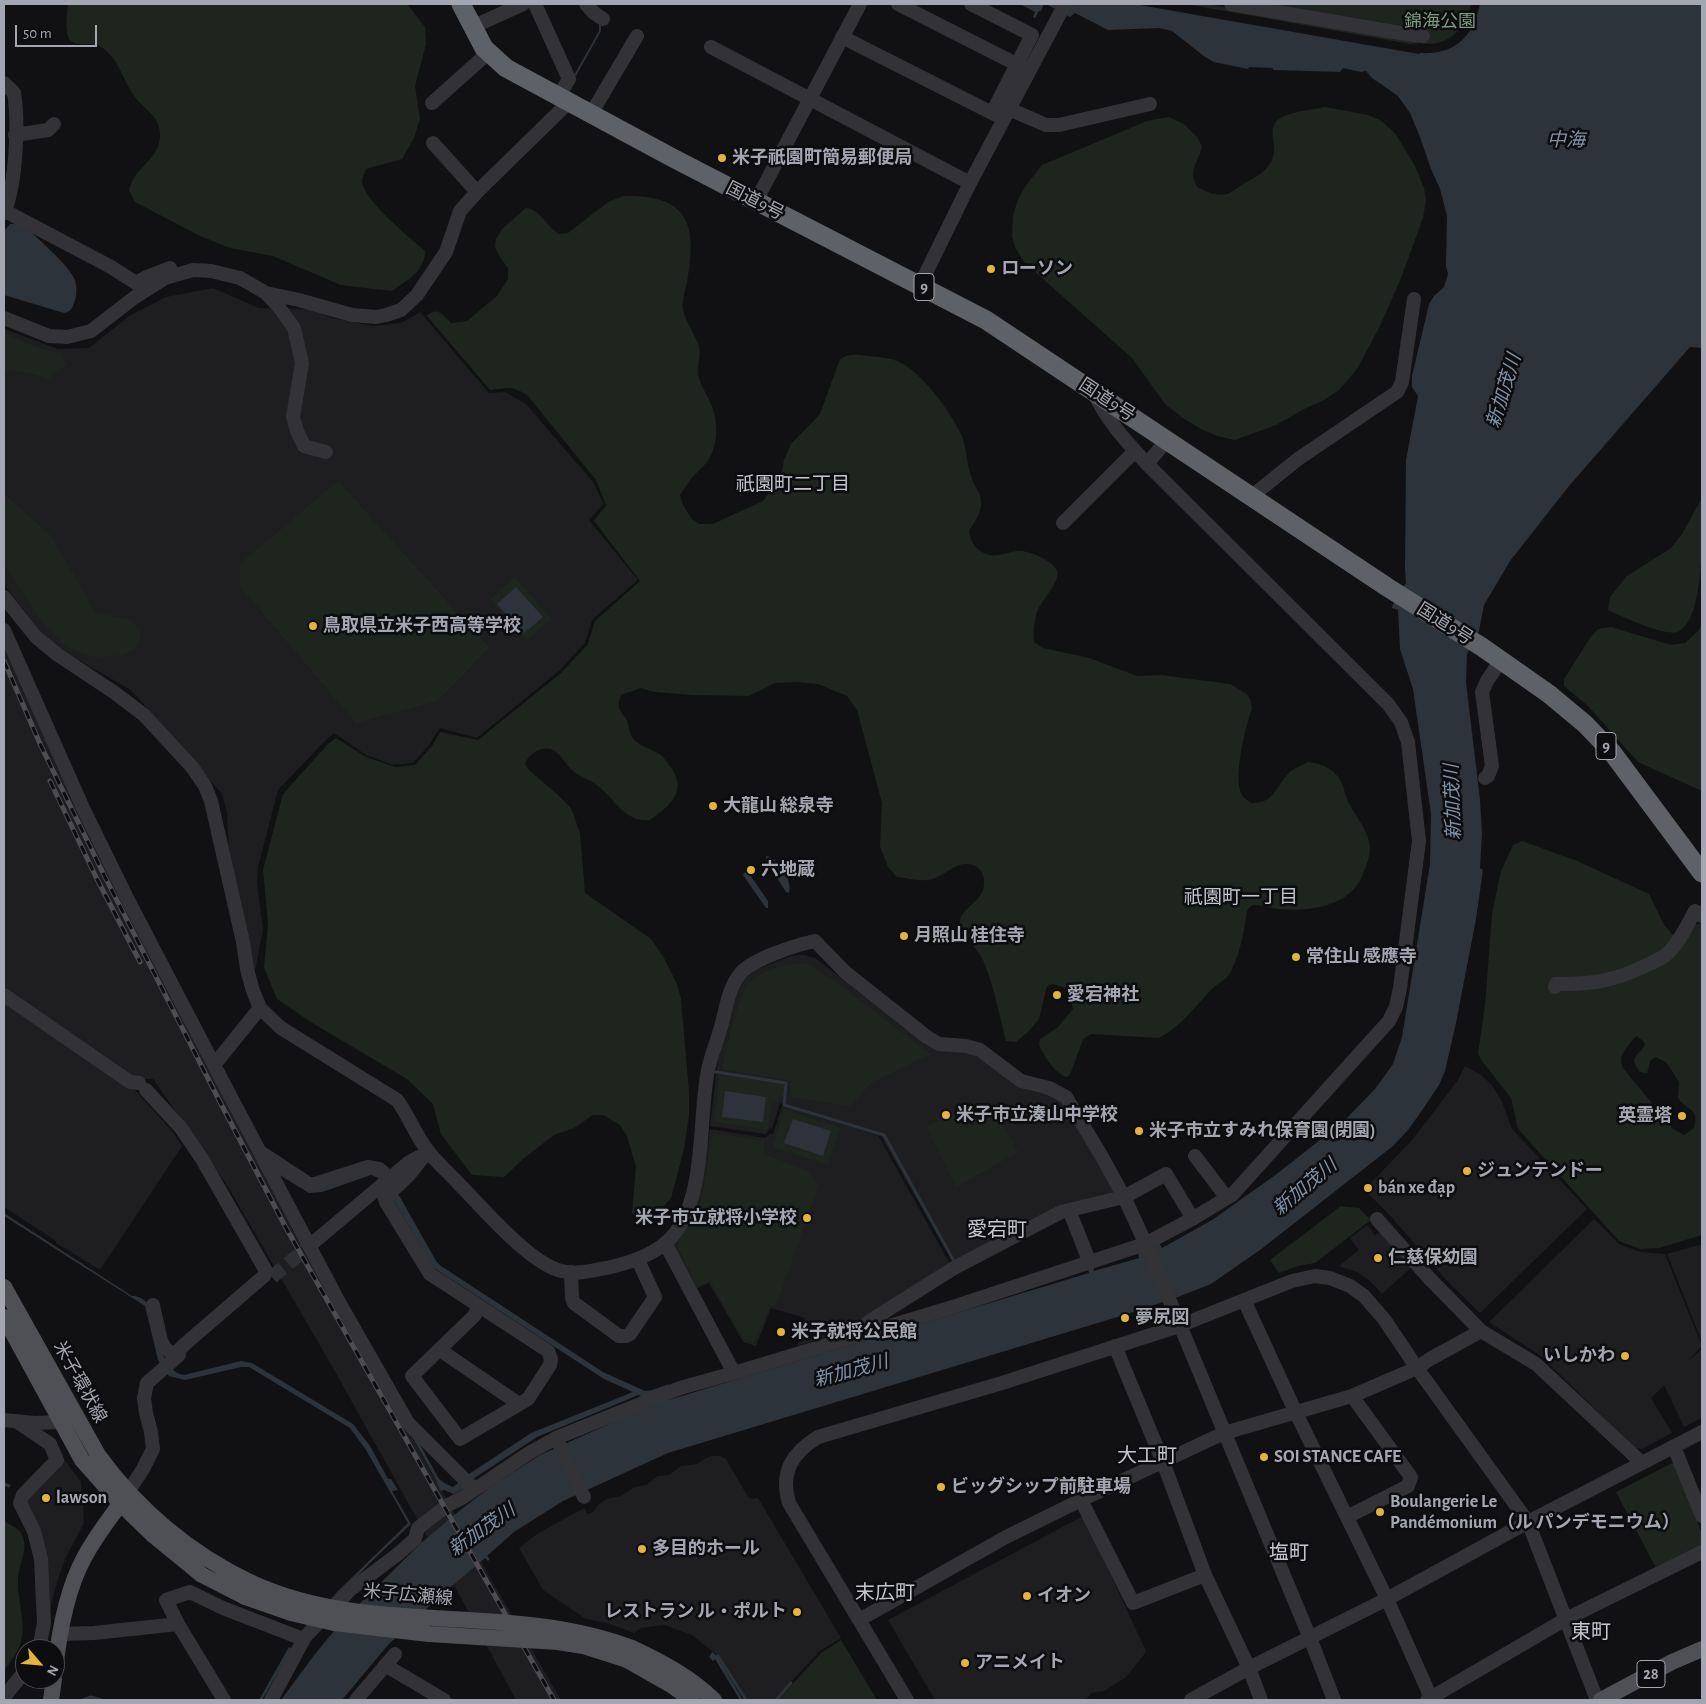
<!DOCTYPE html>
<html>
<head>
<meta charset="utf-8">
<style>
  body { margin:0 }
  #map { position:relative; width:1706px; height:1704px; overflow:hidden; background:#111113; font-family:"Alegreya Sans",sans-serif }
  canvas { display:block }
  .frame { position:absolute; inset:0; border:5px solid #a4a7b2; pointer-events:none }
  .north { position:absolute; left:15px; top:1639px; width:50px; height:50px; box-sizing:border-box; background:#0d0c0e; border:1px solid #494a50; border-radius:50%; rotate:117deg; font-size:14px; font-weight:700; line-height:20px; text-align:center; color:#a4a7b2 }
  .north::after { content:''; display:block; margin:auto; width:18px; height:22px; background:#e3b439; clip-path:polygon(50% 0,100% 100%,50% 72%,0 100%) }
  .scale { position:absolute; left:15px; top:25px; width:82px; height:22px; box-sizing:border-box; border:2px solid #a4a7b2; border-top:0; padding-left:6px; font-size:15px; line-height:18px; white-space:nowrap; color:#a4a7b2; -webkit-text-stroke:4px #0d0c0e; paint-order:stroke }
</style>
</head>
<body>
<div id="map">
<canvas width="1706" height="1704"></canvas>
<div class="frame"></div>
<div class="north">N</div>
<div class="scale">50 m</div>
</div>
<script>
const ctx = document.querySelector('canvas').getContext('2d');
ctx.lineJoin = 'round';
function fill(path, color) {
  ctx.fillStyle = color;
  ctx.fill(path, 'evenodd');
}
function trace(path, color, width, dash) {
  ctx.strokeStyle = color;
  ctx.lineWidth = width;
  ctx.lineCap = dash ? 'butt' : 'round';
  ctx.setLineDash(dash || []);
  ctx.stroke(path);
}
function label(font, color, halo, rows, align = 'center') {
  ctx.font = font + ' "Alegreya Sans","Noto Sans JP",sans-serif';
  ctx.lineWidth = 5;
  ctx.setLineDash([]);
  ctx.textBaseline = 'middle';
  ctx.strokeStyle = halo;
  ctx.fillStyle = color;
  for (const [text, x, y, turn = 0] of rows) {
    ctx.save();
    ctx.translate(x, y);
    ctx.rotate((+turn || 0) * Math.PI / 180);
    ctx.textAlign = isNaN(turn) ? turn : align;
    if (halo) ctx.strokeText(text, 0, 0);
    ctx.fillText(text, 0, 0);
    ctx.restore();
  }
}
fill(new Path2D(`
  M213 288 259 308 310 309 332 318 373 326 401 323 420 312 489 393 505 392 526 404 593 482 604 504 589 520 638 580 592 620 585 643 560 670 477 738 440 728 429 745 413 763 393 765 366 755 334 733 325 741 278 790 258 867 257 883 263 930 254 976 229 854 227 812 222 794 131 690 63 651 41 632 4 585V329L58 349 89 348 129 316 166 297Z
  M4 643 360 1345 492 1581 561 1700H516L460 1596 333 1368 227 1185 153 1079H136L4 987Z
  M804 955 815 958 930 1046 970 1054 987 1061 1020 1086 1030 1091 1045 1094 1064 1104 1117 1192 953 1262 879 1133 780 1103 772 1129 770 1128 766 1134 710 1126 718 1059 736 996 743 980 756 970 791 956Z
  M4 998 132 1087 173 1132 182 1146 100 1270 56 1243V1241L4 1207Z
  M1465 1066 1481 1075 1492 1085 1502 1102 1512 1129 1587 1209 1480 1313 1450 1284 1385 1210 1364 1190 1413 1139 1458 1080Z
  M782 1106 878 1135 950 1264 847 1331 797 1346 805 1318 771 1308 756 1346 743 1342 709 1283 696 1289 671 1243 702 1183 710 1129 765 1138 770 1134H773Z
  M1594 1219 1619 1244 1640 1252 1665 1254 1702 1346 1687 1362 1702 1349V1418L1684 1427 1664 1385 1651 1398 1672 1433 1642 1449 1635 1448 1541 1356 1489 1322Z
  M1367 1225 1375 1235 1379 1233H1385L1413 1266 1382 1294 1370 1281 1359 1273 1339 1266 1359 1250 1350 1238Z
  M1702 1244V1342L1667 1254Z
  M712 1456H720L726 1459 748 1497 752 1499 758 1498 841 1638 820 1651 774 1700 746 1699 718 1656 692 1635 664 1625 641 1628 634 1633 610 1624 586 1619 543 1590 519 1548 537 1534 584 1508 588 1514 594 1511 598 1505 606 1499 621 1496 635 1487 646 1485 658 1476 669 1475 681 1466 697 1464 706 1458Z
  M64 1459 81 1482 84 1523 65 1559 56 1585 49 1615 25 1499Z
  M1083 1516 1146 1651 1143 1656 1125 1678 1104 1691 1091 1693 1086 1700H935L888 1620Z`), '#1e1e20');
fill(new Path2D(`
  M68 4H407L425 27 426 44 415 86 420 119 414 138 402 159 366 169C365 173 362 177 362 181 363 200 409 237 425 251 425 272 407 280 392 291L341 285 273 256 230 248 198 235 135 202 129 190C131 185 132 180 135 176 145 163 161 153 160 134 160 130 158 123 156 120 150 110 139 104 133 94 122 78 118 57 101 47 92 41 79 48 71 41 64 35 67 13 68 4Z
  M1186 4H1207L1418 41 1420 43 1410 44Z
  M1260 4H1471C1467 27 1447 49 1421 43V28L1406 30Z
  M1325 107 1368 115 1380 120 1395 133 1415 166 1424 188 1426 200 1423 218 1401 278 1380 326 1357 369 1339 390 1324 400 1306 408 1276 425 1235 440 1217 436 1201 429 1183 418 1165 404 1132 358 1024 262 1015 247 1012 236 1013 216 1018 199 1027 184 1042 165 1147 121 1169 117 1184 124 1197 137 1202 146C1198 165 1188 167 1197 187 1205 191 1217 197 1227 194 1231 193 1236 189 1240 186 1254 178 1271 171 1274 153 1276 143 1269 133 1275 123 1282 112 1312 110 1325 107Z
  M623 196C683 195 698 218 688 276 687 285 681 302 683 310 686 322 694 333 698 344 702 354 697 365 698 374 700 385 706 392 710 402 717 416 718 435 713 450 709 464 699 469 690 480 687 485 683 490 680 495L683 505 692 519 699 524H713L763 501 781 476 784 460 791 444 820 414 840 359C849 353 858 355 869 356 880 357 893 358 903 364 924 376 950 411 961 434 967 447 966 464 972 479 974 486 980 492 981 500 983 511 974 522 969 531 971 541 972 544 979 550 994 561 1003 552 1019 551 1028 551 1037 555 1044 559 1049 562 1053 564 1056 569 1063 580 1041 600 1037 612 1034 622 1033 632 1034 642L1043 648 1089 658 1137 676 1161 675 1230 684 1247 694 1250 699 1252 708C1246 725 1232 780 1242 795 1244 798 1248 801 1251 803 1275 804 1276 785 1290 772 1295 768 1302 765 1308 762 1327 764 1341 773 1345 793 1350 812 1369 828 1370 848 1370 857 1366 866 1363 874 1351 907 1308 912 1278 909 1271 908 1263 905 1255 905 1251 905 1249 908 1247 911 1244 930 1241 950 1233 967 1227 981 1222 980 1213 988 1195 1006 1182 1026 1159 1038L1091 1034 1083 1039 1070 1075 1067 1077C1056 1075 1042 1054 1039 1044L1040 1039 1058 1027 1073 1009 1070 994 1066 988 1053 984 1047 986 1039 1019 1029 1031 1016 1042 1006 1041C999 1014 994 986 983 960 978 950 959 928 960 921 961 907 986 902 984 880 984 875 981 870 977 867 959 855 944 879 927 880 917 881 906 878 897 877L888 867 880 846 882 803 857 710 847 696 818 684 796 682 775 683 749 696 693 695 654 692 641 688 621 695C616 707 619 709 626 719 629 724 629 732 632 737 639 747 653 749 662 756 664 758 667 762 669 765 689 790 671 805 650 820 625 823 615 799 598 786 590 779 579 777 572 770 565 764 561 754 553 750 542 745 528 754 525 764L529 770 558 795 571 808 580 833 585 893 651 939 664 958 677 984 681 999 689 1092V1115L684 1149 671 1198 665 1205 642 1220 636 1218 632 1213 636 1167 627 1136 620 1125 603 1115H593L574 1128 554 1135 523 1159 504 1177 472 1175 441 1134 433 1104 407 1079 314 1024 277 999 264 967 268 924 263 870 283 794 328 744 336 738 366 757 395 767 415 765 432 746 440 732 478 740 561 673 588 644 595 621 640 581 594 521 606 505 596 480 528 396C512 385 508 388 490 390L427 316C437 306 443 315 451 323L467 321 497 296 508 279V268L499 256 495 246 496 239 502 229 526 208C540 209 547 227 559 234L568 233 608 202Z
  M4 333 36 347 60 353 66 364 49 379 30 373 4 369Z
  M338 481 489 648 437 701 356 723 240 586V564Z
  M4 494 51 536 96 613 129 619 141 630 138 646 124 655 94 657 66 647 43 624 4 564Z
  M1702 498C1702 526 1706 622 1677 632 1663 636 1621 616 1608 610L1610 597 1627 576 1671 548 1682 534Z
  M515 577 551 619 526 641 490 599Z
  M1702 624V791L1638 762 1588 706 1564 686V679L1590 638 1598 629 1611 627 1671 645 1685 643 1699 630Z
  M1522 841 1577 861 1649 894 1664 925 1672 934C1682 935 1692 925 1702 923V1235L1659 1248 1640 1249 1619 1241 1518 1129 1511 1098 1482 1061 1478 1054 1485 1005 1492 914 1501 871 1513 845ZM1637 1036 1644 1042 1645 1045C1638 1057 1628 1056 1640 1072L1647 1073 1650 1061 1655 1057 1666 1062 1679 1082 1678 1098C1686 1110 1700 1108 1694 1128L1684 1135 1673 1129 1623 1068C1617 1055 1627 1048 1635 1037Z
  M806 963 837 983 930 1054 871 1083 850 1106 790 1097 791 1081 722 1069C728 1045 735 1003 749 984 761 969 788 964 806 963Z
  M719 1076 785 1083 783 1097 779 1096 778 1103H772L768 1130 714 1122Z
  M993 1106 1018 1152 956 1187 926 1127 959 1111 967 1120Z
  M784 1109 840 1128 828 1165 773 1147Z
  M713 1133 765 1141 764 1154 808 1171 818 1186 776 1306H770L754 1343 744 1339 710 1281 697 1286 677 1245 699 1206 704 1185Z
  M1341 1206 1359 1208 1371 1220 1315 1263 1298 1266 1279 1273 1270 1260Z
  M1674 1462 1702 1534V1546L1656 1568 1616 1492Z
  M4 1521C10 1525 19 1528 22 1535 29 1550 18 1565 18 1580 17 1600 26 1620 21 1641 19 1652 10 1661 4 1671Z
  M841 1640 877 1700H778L821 1653Z`), '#1e251f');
fill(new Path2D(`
  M1020 4H1044L1041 11H1039L1035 18 1033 17 1035 12Z
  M1046 4H1134L1419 54 1420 53C1455 55 1473 37 1480 4H1702V348L1690 347 1569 486 1510 561 1484 605 1479 631 1467 654 1466 682 1480 800 1482 833 1480 868 1483 870 1476 919 1456 1023 1445 1071 1439 1085 1423 1109 1408 1130 1393 1146 1260 1250 1211 1284 1178 1297 1124 1315 668 1453 563 1501 514 1532 487 1556 490 1559 488 1561 485 1558 440 1596 388 1645 342 1700H281L315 1654 343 1620 420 1544 459 1511 493 1485 540 1455 645 1408 644 1397 638 1395 629 1399 537 1437 476 1477 466 1487 454 1494 444 1490 441 1491 436 1481 439 1479 446 1484 453 1487 469 1474 531 1433 633 1392 604 1379 434 1268 395 1203 378 1178 371 1175 322 1192 309 1193 281 1176 262 1170 257 1162 272 1166 309 1186 366 1171 384 1176 400 1197 436 1261 441 1266 603 1372 645 1391 654 1390 652 1405 1089 1273 1088 1268 1093 1267 1094 1271 1139 1258 1138 1252 1159 1243 1162 1248 1212 1220 1274 1176 1343 1122 1375 1089 1393 1064 1402 1037 1430 864 1431 814 1413 689 1400 649 1398 610 1392 608 1393 604 1406 583 1405 569 1406 460 1418 396 1412 387V376L1429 304 1434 296 1444 287 1448 274 1446 266 1447 216 1440 189 1431 169 1420 137 1410 113 1398 96 1372 78 1366 71 1361 72 1343 68 1340 72 1273 70V68L1249 67 1248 69 1214 62 1205 57 1172 31 1159 28 1108 30 1075 13 1070 17Z
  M599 25H601V31L576 76 574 75 599 31Z
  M10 224H22C35 236 69 265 75 280 77 287 77 296 74 303 72 309 70 312 64 313L4 295V231Z
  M516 587 543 617 523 634 497 604Z
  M766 856C779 857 793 882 789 893L786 892 766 861Z
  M745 872 750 875 768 901V908H766L743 875Z
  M725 1091 766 1097 763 1122 722 1117Z
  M793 1119 831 1131 823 1156 784 1143Z
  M4 1213 132 1296C139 1295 146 1301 150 1306 155 1326 160 1372 184 1375L241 1361 252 1363 353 1424 370 1446 388 1479H391L398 1490 392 1491 411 1524 370 1563 303 1632 337 1592 408 1523 366 1450 350 1428 249 1367H241L185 1380 169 1376 158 1360 145 1306 4 1216Z
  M289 1647 292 1648 262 1700H259Z
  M712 1652 717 1656 743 1700H740L715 1659 713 1661 709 1657Z`), '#2c333a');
fill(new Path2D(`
  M1414 395 1417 396 1405 461V569L1402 568 1404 460Z`), '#111113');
trace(new Path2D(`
  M716 1072 786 1083 784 1105 884 1135 955 1263
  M651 1392 668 1386
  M414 1437 439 1482
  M4 1484 9 1486
  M717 1657 718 1656 746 1700
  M83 1700 91 1697 101 1700
  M776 1700 791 1683`), '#2c333a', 3);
trace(new Path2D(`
  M272 1277 314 1242`), '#2e2f33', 14, [14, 7]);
trace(new Path2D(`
  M535 4 569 79 558 97
  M586 4 594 13 603 19
  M898 4 1024 68
  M971 4 1032 35 992 113
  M1231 4 1406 34 1423 36
  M472 27 523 4
  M842 37 1004 119
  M711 47 970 183
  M4 83 14 93C19 123 16 185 4 213
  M432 103 488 53
  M1009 109 1046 125H1059L1150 104
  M591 114 637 36
  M15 135 48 130 54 124
  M433 143 477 192
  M756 201 860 4
  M5 211 111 267 136 283 147 277 170 268
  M920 285 970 183 1065 4
  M266 293 299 300 352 315 376 317 386 315 401 310 417 295 446 252 460 211 477 192 569 102
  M4 318 49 336 67 337 91 331 135 297 165 278 193 270 211 271 240 278 266 293 278 306 294 328 302 363 293 417 297 431 304 446 326 452
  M1093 391C1106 420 1126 441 1147 464L1167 440
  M1252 496 1298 459 1397 392 1402 382 1414 299
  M1063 523 1135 451
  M4 597 36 637 58 655 115 693 144 715 192 767 205 786 211 801 243 942 247 969 253 991 260 1008 281 1028 397 1100C409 1116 415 1135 428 1151 437 1163 449 1173 459 1184 483 1208 530 1264 562 1271 577 1275 596 1270 611 1267 632 1262 656 1254 671 1238 707 1198 698 1120 708 1070 711 1055 718 1039 722 1023 726 1008 729 987 740 974 752 959 796 945 815 941L845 972 927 1037 939 1044 966 1046 980 1050 1021 1081 1049 1088 1066 1097 1101 1155 1124 1197 1150 1253 1310 1638 1334 1700
  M4 630 83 808 128 900 214 1065 260 1008
  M1485 778 1488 776 1492 766 1482 692 1487 681 1501 660
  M1555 987 1556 984C1593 984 1611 982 1645 966 1653 962 1662 959 1668 953 1680 942 1687 925 1695 911L1702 916
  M4 995 130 1082 139 1083
  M214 1065 340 1304 408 1423 474 1489
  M146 1090 181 1128 202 1159 266 1271 264 1276 185 1344 174 1355 172 1361
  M428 1151 409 1175 387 1196 385 1199 386 1202 430 1274 548 1351 551 1359 550 1365 528 1399 460 1439 412 1376 474 1316 479 1307
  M262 1153 309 1184H315L368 1167 379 1169 391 1179
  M1195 1156 1227 1198
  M1069 1210 1090 1263
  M1377 1219 1429 1278 1481 1331 1536 1364 1642 1463
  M314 1242 408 1163 419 1157
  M665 1243 734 1373
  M571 1272 572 1298 574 1303 619 1336H626L630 1334 655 1297 638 1260
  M1244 1300 1296 1413 1387 1599 1432 1700
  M153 1305 161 1341 165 1348 174 1355
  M854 1333 873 1319 954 1268 1061 1212 1124 1197 1166 1174 1193 1219
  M1115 1346 1163 1462 1205 1575 1249 1668 1261 1700
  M440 1350 519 1404
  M4 1420 35 1423 61 1422
  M16 1421 50 1444 57 1460 23 1495 20 1503 34 1531 41 1559 44 1623 39 1649
  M556 1438 584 1497
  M1674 1447 1702 1516
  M128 1492 143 1469 153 1449 151 1432 146 1413 144 1398 147 1383 179 1355
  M1081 1500 1133 1603 1205 1575
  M1347 1517 1408 1486 1411 1477 1352 1396
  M859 1620 1006 1537 1081 1500 1224 1433 1352 1396 1417 1368 1430 1359 1481 1331
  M59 1634 94 1633 178 1624
  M385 1665 444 1700
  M4 1697 25 1671
  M224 1700 178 1624 166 1600 190 1592 223 1608 303 1639
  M271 1700 305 1637 350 1590 398 1554 415 1539 418 1528 448 1505 462 1498 529 1453 556 1438 680 1388 734 1373 956 1306 1145 1244 1192 1219 1232 1195 1389 1021 1396 1007 1400 988 1419 841 1408 742 1401 722 1388 704 1147 464
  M356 1700 395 1654
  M907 1700 789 1503C780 1472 792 1453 818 1437L1002 1383 1179 1326 1292 1281 1315 1276 1330 1278 1350 1286 1364 1296 1384 1319 1417 1368 1528 1522 1597 1700
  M1191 1700 1249 1668 1387 1599 1528 1522 1702 1432
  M1427 1700 1566 1619 1702 1552`), '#333337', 14);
trace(new Path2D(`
  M4 1287 98 1455C137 1509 191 1555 252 1583
  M4 1317 82 1460 121 1504 153 1535 202 1575 245 1597
  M632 1648C662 1662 690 1677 714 1700
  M627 1660 671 1685 692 1700
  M55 1670C59 1633 66 1591 84 1558 96 1535 112 1516 127 1494
  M51 1700 54 1679
  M1601 1700 1672 1662 1702 1649`), '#4f5056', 16);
trace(new Path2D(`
  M461 4 484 48 506 68 671 157 986 320 1387 587 1482 647 1549 694 1585 724 1611 751 1702 873`), '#5f6168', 19);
const rail = new Path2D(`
  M4 661 41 746 105 877 220 1102 285 1226 554 1700
  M50 781 97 879 140 962`);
trace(rail, '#4c4d52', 5);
trace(rail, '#0d0c0e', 3, [9]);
trace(new Path2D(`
  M252 1583C372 1638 510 1601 632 1648
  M245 1597 291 1613 334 1623 429 1634 558 1642 583 1646 627 1660`), '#4f5056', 16);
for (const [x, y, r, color] of [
  [722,158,5,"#e3b439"],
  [991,269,5,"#e3b439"],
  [313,626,5,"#e3b439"],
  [713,806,5,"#e3b439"],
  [751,870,5,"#e3b439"],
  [904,936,5,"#e3b439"],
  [1296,957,5,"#e3b439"],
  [1057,995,5,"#e3b439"],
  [946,1115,5,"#e3b439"],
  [1682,1116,5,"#e3b439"],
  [1139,1131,5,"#e3b439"],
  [1467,1171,5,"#e3b439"],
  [1368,1188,5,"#e3b439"],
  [807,1218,5,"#e3b439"],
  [1378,1258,5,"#e3b439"],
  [1125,1318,5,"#e3b439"],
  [781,1332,5,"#e3b439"],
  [1625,1356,5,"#e3b439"],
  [1264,1457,5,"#e3b439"],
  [941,1487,5,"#e3b439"],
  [46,1498,5,"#e3b439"],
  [1380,1512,5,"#e3b439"],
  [642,1549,5,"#e3b439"],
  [1027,1596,5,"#e3b439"],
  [797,1612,5,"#e3b439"],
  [965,1663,5,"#e3b439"]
]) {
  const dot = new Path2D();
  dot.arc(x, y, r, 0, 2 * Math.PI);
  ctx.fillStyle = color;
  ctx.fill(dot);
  trace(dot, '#0d0c0e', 2);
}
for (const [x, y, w] of [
  [924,287,20],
  [1606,746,20],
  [1651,1674,28]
]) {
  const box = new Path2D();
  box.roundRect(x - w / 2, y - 13.5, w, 27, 4);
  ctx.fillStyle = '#0d0c0e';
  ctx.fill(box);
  trace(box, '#a4a7b2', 1);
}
label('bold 16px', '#a4a7b2', null, [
  ["9",924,287],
  ["9",1606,746],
  ["28",1651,1674]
]);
label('18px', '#7c9c80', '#0d0c0e', [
  ["錦海公園",1440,22]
]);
label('bold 18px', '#a4a7b2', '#0d0c0e', [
  ["米子祇園町簡易郵便局",732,158],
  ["ローソン",1001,269],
  ["鳥取県立米子西高等学校",323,626],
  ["大龍山 総泉寺",723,806],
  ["六地蔵",761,870],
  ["月照山 桂住寺",914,936],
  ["常住山 感應寺",1306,957],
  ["愛宕神社",1067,995],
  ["米子市立湊山中学校",956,1115],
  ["英霊塔",1672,1116,"right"],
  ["米子市立すみれ保育園(閉園)",1149,1131],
  ["ジュンテンドー",1477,1171],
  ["bán xe đạp",1378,1188],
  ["米子市立就将小学校",797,1218,"right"],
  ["仁慈保幼園",1388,1258],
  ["夢尻図",1135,1318],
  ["米子就将公民館",791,1332],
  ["いしかわ",1615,1356,"right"],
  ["SOI STANCE CAFE",1274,1457],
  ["ビッグシップ前駐車場",951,1487],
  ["lawson",56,1498],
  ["Boulangerie Le",1390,1502],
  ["Pandémonium（ル パンデモニウム）",1390,1523],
  ["多目的ホール",652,1549],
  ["イオン",1037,1596],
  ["レストラン ル・ポルト",787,1612,"right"],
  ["アニメイト",975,1663]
], 'left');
label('18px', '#a4a7b2', '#0d0c0e', [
  ["国道9号",755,201,27],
  ["国道9号",1107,400,33],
  ["国道9号",1445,624,32],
  ["米子環状線",80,1382,61],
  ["米子広瀬線",408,1595,5]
]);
label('italic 19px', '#7d93ab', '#0d0c0e', [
  ["中海",1566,140],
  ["新加茂川",1504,391,-73],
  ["新加茂川",1453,802,-92],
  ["新加茂川",1305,1187,-40],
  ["新加茂川",851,1371,-15],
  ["新加茂川",482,1530,-35]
]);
label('19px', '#c4c7cf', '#0d0c0e', [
  ["祇園町二丁目",793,484],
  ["祇園町一丁目",1241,897]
]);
label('20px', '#c4c7cf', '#0d0c0e', [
  ["愛宕町",997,1230],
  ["大工町",1147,1456],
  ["塩町",1289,1553],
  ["末広町",885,1593],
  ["東町",1591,1632]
]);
</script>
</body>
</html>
